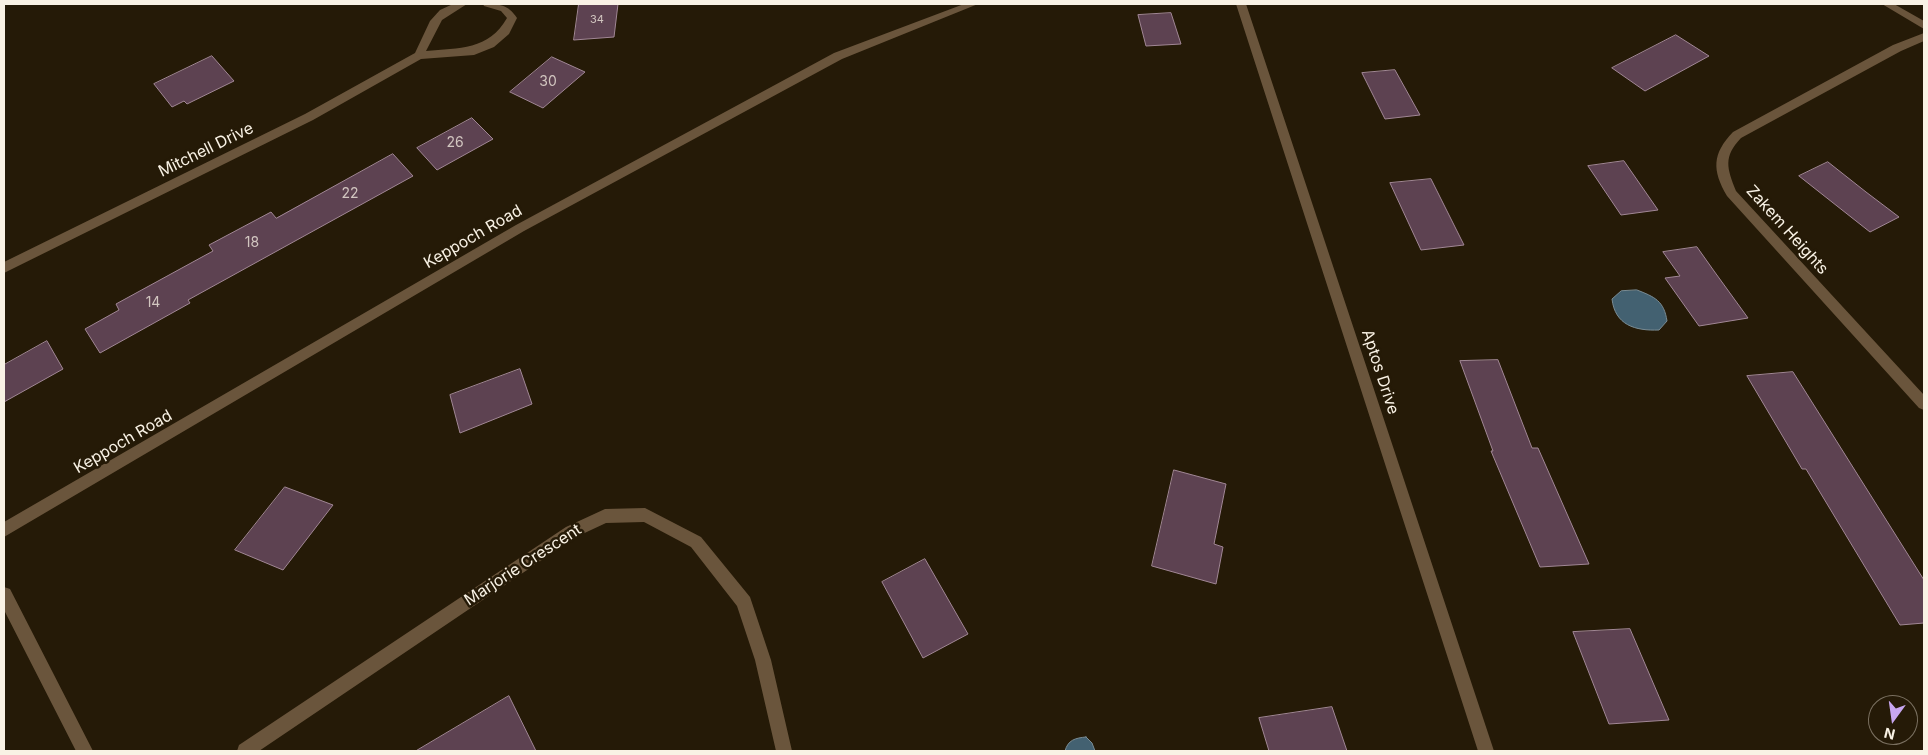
<!DOCTYPE html>
<html>
<head>
<meta charset="utf-8">
<style>
  body { margin:0 }
  #map { position:relative; width:1928px; height:755px; overflow:hidden; background:#251a07; font-family:Inter,sans-serif }
  canvas { display:block }
  .frame { position:absolute; inset:0; border:5px solid #f9f2e5; pointer-events:none }
  .north { position:absolute; left:1868px; top:695px; width:50px; height:50px; box-sizing:border-box; background:#251a07; border:1px solid #7a7060; border-radius:50%; rotate:194deg; font-size:14px; font-weight:700; line-height:20px; text-align:center; color:#f9f2e5 }
  .north::after { content:''; display:block; margin:auto; width:18px; height:22px; background:#c7a6ef; clip-path:polygon(50% 0,100% 100%,50% 72%,0 100%) }
</style>
</head>
<body>
<div id="map">
<canvas width="1928" height="755"></canvas>
<div class="frame"></div>
<div class="north">N</div>
</div>
<script>
const ctx = document.querySelector('canvas').getContext('2d');
ctx.lineJoin = 'round';
function fill(path, color) {
  ctx.fillStyle = color;
  ctx.fill(path, 'evenodd');
}
function trace(path, color, width, dash) {
  ctx.strokeStyle = color;
  ctx.lineWidth = width;
  ctx.lineCap = dash ? 'butt' : 'round';
  ctx.setLineDash(dash || []);
  ctx.stroke(path);
}
function label(font, color, halo, rows, align = 'center') {
  ctx.font = font + ' Inter,sans-serif';
  ctx.lineWidth = 5;
  ctx.setLineDash([]);
  ctx.textBaseline = 'middle';
  ctx.strokeStyle = halo;
  ctx.fillStyle = color;
  for (const [text, x, y, turn = 0] of rows) {
    ctx.save();
    ctx.translate(x, y);
    ctx.rotate((+turn || 0) * Math.PI / 180);
    ctx.textAlign = isNaN(turn) ? turn : align;
    if (halo) ctx.strokeText(text, 0, 0);
    ctx.fillText(text, 0, 0);
    ctx.restore();
  }
}
const water = new Path2D(`
  M1637 290C1655 297 1664 301 1667 321L1659 330C1635 331 1615 325 1612 299L1621 291Z
  M1086 737 1092 743 1095 751H1065C1068 740 1075 738 1086 737Z`);
fill(water, '#436171');
trace(water, '#7a8c94', 1);
const building = new Path2D(`
  M579 4H618L614 37 574 40Z
  M1171 13 1181 44 1146 46 1138 15Z
  M1676 35 1709 56 1645 91 1612 68Z
  M212 56 234 81 187 104 184 101 172 107 154 84Z
  M552 57 585 72 543 108 510 92Z
  M1395 70 1420 115 1385 119 1362 73Z
  M472 118 493 139 437 170 417 148Z
  M393 154 413 176 188 300 190 303 100 353 85 329 119 310 116 304 213 251 209 245 271 212 276 218Z
  M1624 161 1658 210 1621 215 1588 166Z
  M1828 162 1866 192 1899 217 1870 232 1799 176Z
  M1431 179 1464 245 1421 250 1390 183Z
  M1697 247 1714 271 1748 318 1699 326 1665 278 1680 276 1663 252Z
  M47 341 63 369 4 402V365Z
  M1498 360 1532 448H1538L1589 564 1540 567 1491 451H1493L1460 361Z
  M520 369 532 404 460 433 450 395Z
  M1793 372 1924 580V623L1900 625 1806 469H1802L1747 376Z
  M1174 470 1226 484 1214 544 1223 547 1216 584 1152 566Z
  M285 487 333 505 283 570 235 550Z
  M925 559 968 634 923 658 882 582Z
  M1630 629 1669 720 1609 724 1573 632Z
  M509 696 536 751H416Z
  M1332 707 1347 751H1269L1259 718Z`);
fill(building, '#5d4251');
trace(building, '#a18795', 1);
fill(new Path2D(`
  M453 4H467L442 20 426 51C459 48 489 50 507 18L501 11 484 6 483 4C499 4 508 4 517 18L509 34 494 47 474 55 421 59 313 120 4 273V262L305 114 415 53 430 21 440 10Z
  M1236 4H1246L1494 751H1478Z
  M1882 4H1894L1924 21V29Z
  M1924 33V41L1901 51 1741 138C1723 157 1727 168 1736 191L1924 395V410L1919 408 1727 196C1712 170 1712 154 1733 132L1893 45Z
  M645 508 701 537 750 597 771 660 792 751H776L755 660 737 606 691 547 644 522 606 523 576 537 259 751H237L239 745 566 527 605 509Z
  M4 587 10 589 93 751H76L4 610Z`), '#6a553c');
fill(new Path2D(`
  M964 4H978L842 59 524 231 4 537V522L516 225 834 53Z`), '#6a553c');
label('11px', '#d2c6c0', null, [
  ["34",597,20]
]);
label('14px', '#d2c6c0', null, [
  ["30",548,82],
  ["26",455,143],
  ["22",350,194],
  ["18",252,243],
  ["14",153,303]
]);
label('16px', '#f9f2e5', '#251a07', [
  ["Mitchell Drive",206,150,-26],
  ["Zakem Heights",1787,230,48],
  ["Keppoch Road",473,237,-30],
  ["Aptos Drive",1380,372,72],
  ["Keppoch Road",123,442,-30],
  ["Marjorie Crescent",523,565,-33]
]);
</script>
</body>
</html>
